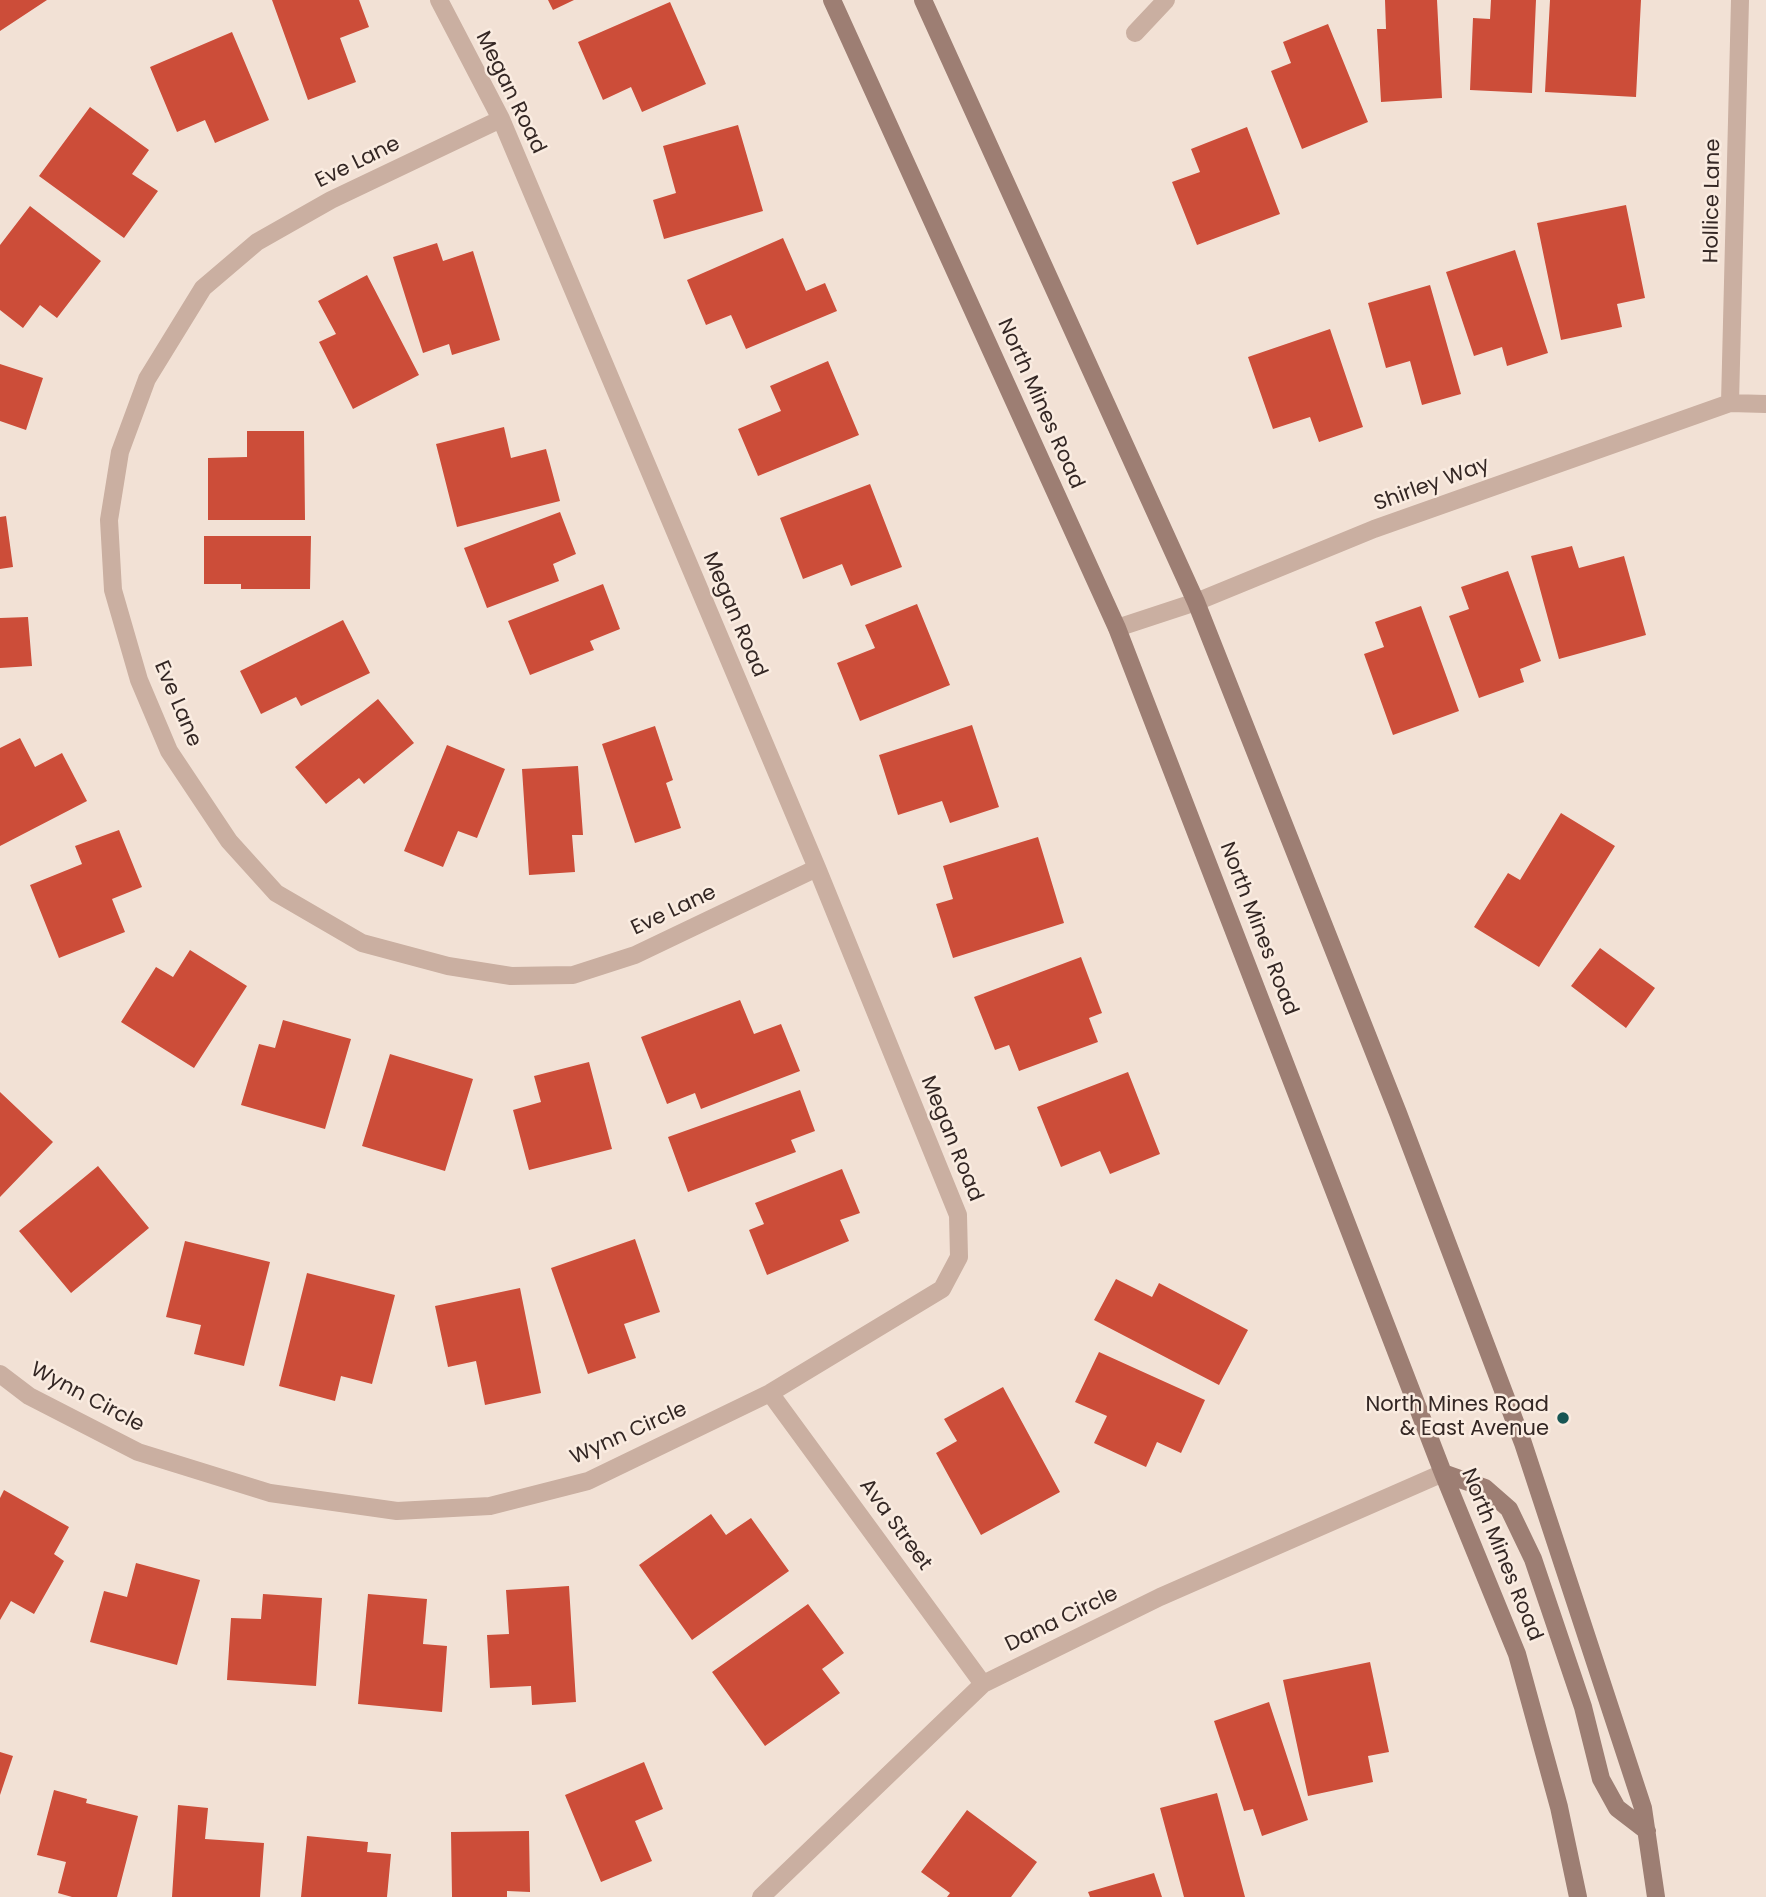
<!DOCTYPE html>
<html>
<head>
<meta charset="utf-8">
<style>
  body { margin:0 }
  canvas { display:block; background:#f2e1d5 }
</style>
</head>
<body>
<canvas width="1766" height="1897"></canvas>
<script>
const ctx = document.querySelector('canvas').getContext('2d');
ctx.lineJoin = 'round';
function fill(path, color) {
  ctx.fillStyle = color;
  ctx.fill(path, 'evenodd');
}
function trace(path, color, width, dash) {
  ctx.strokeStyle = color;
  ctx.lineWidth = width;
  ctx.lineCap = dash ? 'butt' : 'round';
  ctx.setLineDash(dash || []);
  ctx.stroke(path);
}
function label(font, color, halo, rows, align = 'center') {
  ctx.font = font + ' Poppins,sans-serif';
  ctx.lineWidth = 5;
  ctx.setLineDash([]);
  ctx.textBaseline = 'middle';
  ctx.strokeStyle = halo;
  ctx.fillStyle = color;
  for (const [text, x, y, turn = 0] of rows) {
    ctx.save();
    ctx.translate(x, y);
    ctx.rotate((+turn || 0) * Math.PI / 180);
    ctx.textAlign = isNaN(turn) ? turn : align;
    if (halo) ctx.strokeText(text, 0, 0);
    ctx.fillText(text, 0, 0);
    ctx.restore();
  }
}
fill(new Path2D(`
  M0 0H47L0 31Z
  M272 0H359L369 27 340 38 356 82 308 100Z
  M548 0H574L553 10Z
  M1385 0H1437L1442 98 1381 102 1377 29H1386Z
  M1491 0H1536L1532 93 1470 90 1473 18 1490 19Z
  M1550 0H1641L1636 97 1545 92Z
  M670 2 706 84 642 112 631 87 603 100 578 42Z
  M1328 24 1368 122 1302 149 1271 71 1291 63 1283 42Z
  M232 32 269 120 215 143 205 120 177 132 150 67Z
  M90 107 149 150 132 174 158 191 124 238 39 176Z
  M738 125 763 211 664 239 653 200 676 193 663 146Z
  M1247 127 1280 214 1197 245 1172 182 1200 172 1191 149Z
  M1626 205 1645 298 1617 304 1622 327 1561 340 1537 223Z
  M30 206 101 261 57 318 40 305 23 328 0 310V245Z
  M783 238 806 291 825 283 837 311 746 349 731 315 706 325 687 280Z
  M437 243 443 261 473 251 500 340 452 355 449 344 423 353 393 257Z
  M1515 250 1548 353 1507 366 1502 347 1474 356 1446 272Z
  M367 275 419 375 353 409 319 342 336 334 318 301Z
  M1430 285 1461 394 1422 405 1410 361 1386 368 1368 303Z
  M1330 329 1363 427 1319 442 1310 417 1273 429 1248 357Z
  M828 361 859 435 758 476 738 429 781 411 770 386Z
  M0 364 43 378 26 430 0 421Z
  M504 427 511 458 546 449 560 501 457 527 436 444Z
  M247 431H304L305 520H208V458L247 457Z
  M870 484 902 567 851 586 842 564 803 579 780 518Z
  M560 512 576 554 553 564 559 581 487 608 464 548Z
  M6 516 13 567 0 569V517Z
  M204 536H311L310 589H241V584H204Z
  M1572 546 1579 568 1624 556 1646 635 1559 659 1531 556Z
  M1508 571 1541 661 1520 669 1524 682 1479 698 1449 616 1469 609 1461 587Z
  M603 584 620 629 590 641 594 650 530 675 508 621Z
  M917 604 950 685 860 721 837 663 875 648 865 625Z
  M1421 606 1459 711 1393 735 1364 654 1384 647 1375 622Z
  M28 617 32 666 0 668V618Z
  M343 620 370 673 301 706 296 697 261 714 240 671Z
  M378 699 414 743 364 784 359 778 326 804 295 767Z
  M972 725 999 807 950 823 942 801 898 815 879 755Z
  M655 726 673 780 666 783 681 828 635 843 602 744Z
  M20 738 35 767 62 753 87 801 0 846V748Z
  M447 745 505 769 477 838 458 831 443 867 404 851Z
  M578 766 583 835H572L575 872 529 875 522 769Z
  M1561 813 1615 846 1539 967 1474 927 1508 873 1520 880Z
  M119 830 142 887 112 899 125 932 59 958 30 885 82 864 75 846Z
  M1038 837 1064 923 953 958 936 904 953 899 943 866Z
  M1600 948 1655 988 1626 1028 1571 986Z
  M190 950 247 986 194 1068 121 1022 156 967 173 977Z
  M1081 957 1102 1013 1089 1018 1098 1042 1019 1071 1009 1045 995 1050 974 997Z
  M740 1000 754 1034 781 1024 800 1071 701 1109 695 1093 667 1104 641 1037Z
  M283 1020 351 1039 325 1129 241 1105 259 1044 275 1048Z
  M390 1054 473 1079 445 1171 362 1146Z
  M589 1062 612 1149 529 1170 513 1110 541 1102 534 1076Z
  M1128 1072 1160 1154 1110 1174 1100 1151 1061 1167 1037 1107Z
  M800 1090 815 1131 791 1140 796 1152 688 1192 668 1137Z
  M0 1092 53 1142 0 1197Z
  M98 1166 149 1228 71 1293 19 1231Z
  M842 1169 860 1213 840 1220 849 1241 767 1275 749 1230 764 1224 755 1203Z
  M635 1239 660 1312 624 1324 636 1358 588 1374 551 1268Z
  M185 1241 270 1262 244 1366 194 1354 201 1325 166 1317Z
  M307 1273 395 1295 372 1384 341 1376 335 1401 279 1386Z
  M1116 1279 1152 1297 1159 1283 1248 1330 1219 1385 1094 1320Z
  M520 1288 541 1393 485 1405 476 1361 448 1367 435 1306Z
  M1099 1352 1205 1400 1181 1453 1157 1442 1146 1467 1094 1443 1107 1416 1075 1402Z
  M1003 1387 1060 1492 981 1535 936 1453 957 1441 944 1419Z
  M4 1490 69 1527 54 1554 64 1561 34 1614 11 1601 0 1620V1498Z
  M711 1514 726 1535 751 1518 789 1571 692 1640 639 1565Z
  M136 1563 200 1580 177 1665 90 1642 104 1591 127 1597Z
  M569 1586 576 1702 532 1705 531 1686 490 1688 487 1635 509 1634 506 1590Z
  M263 1594 322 1598 316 1686 227 1680 231 1618 261 1619Z
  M368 1594 427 1599 423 1644 447 1646 442 1712 358 1704Z
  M808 1604 844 1653 822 1669 840 1693 765 1746 712 1672Z
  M1370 1662 1389 1752 1368 1756 1373 1782 1308 1796 1283 1680Z
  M1269 1702 1308 1820 1262 1836 1253 1809 1244 1811 1214 1721Z
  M0 1752 13 1756 0 1795Z
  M644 1762 663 1809 635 1821 652 1861 601 1882 565 1795Z
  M54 1790 87 1799 86 1803 138 1816 117 1897H72L58 1893 66 1862 37 1855Z
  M1217 1793 1245 1897H1184L1160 1808Z
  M178 1805 208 1808 205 1839 264 1843 260 1897H172Z
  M967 1810 1037 1862 1011 1897H947L950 1893 921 1872Z
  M529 1831 530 1892 507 1891V1897H452L451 1832Z
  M307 1836 368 1842 367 1852 391 1854 387 1897H301Z
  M1154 1873 1162 1897H1090L1088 1892Z`), '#cc4d39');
trace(new Path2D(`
  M1135 33 1166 0
  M501 119 331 200 257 242 203 288 147 379 120 452 109 520 113 590 139 680 169 751 229 841 276 893 362 943 448 966 511 976 573 975 635 955 817 868
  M1730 403 1740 0
  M1117 628 1196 602 1374 529 1730 403 1766 404
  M0 1374 29 1396 138 1452 270 1493 397 1511 490 1506 588 1481 770 1393 942 1289 959 1257 958 1215 817 868 501 119 439 0
  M770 1393 983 1684
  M761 1897 983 1684 1160 1597 1443 1473`), '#caafa1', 18);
trace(new Path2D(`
  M832 0 1117 628 1443 1473 1517 1654 1559 1807 1578 1897
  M923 0 1196 602 1398 1113 1523 1443 1643 1808 1656 1897
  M1443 1473 1485 1488 1509 1509 1533 1559 1583 1707 1601 1779 1617 1808 1647 1831`), '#9d7e73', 18);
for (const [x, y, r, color] of [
  [1563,1418,7,"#185654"]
]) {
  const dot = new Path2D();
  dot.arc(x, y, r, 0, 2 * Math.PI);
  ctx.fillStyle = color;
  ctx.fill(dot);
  trace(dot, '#faece1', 2.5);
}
label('21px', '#342724', '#faece1', [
  ["Megan Road",510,93,64],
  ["Eve Lane",358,163,-26],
  ["Hollice Lane",1713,201,-89],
  ["North Mines Road",1040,404,66],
  ["Shirley Way",1432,485,-20],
  ["Megan Road",734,615,67],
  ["Eve Lane",177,704,67],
  ["Eve Lane",674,911,-25],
  ["North Mines Road",1258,929,69],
  ["Megan Road",951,1139,68],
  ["Wynn Circle",87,1398,28],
  ["Wynn Circle",629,1434,-24],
  ["Ava Street",895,1525,54],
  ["North Mines Road",1501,1555,68],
  ["Dana Circle",1062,1620,-26]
]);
label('21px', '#342724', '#faece1', [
  ["North Mines Road",1549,1406],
  ["& East Avenue",1549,1430]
], 'right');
</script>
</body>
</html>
